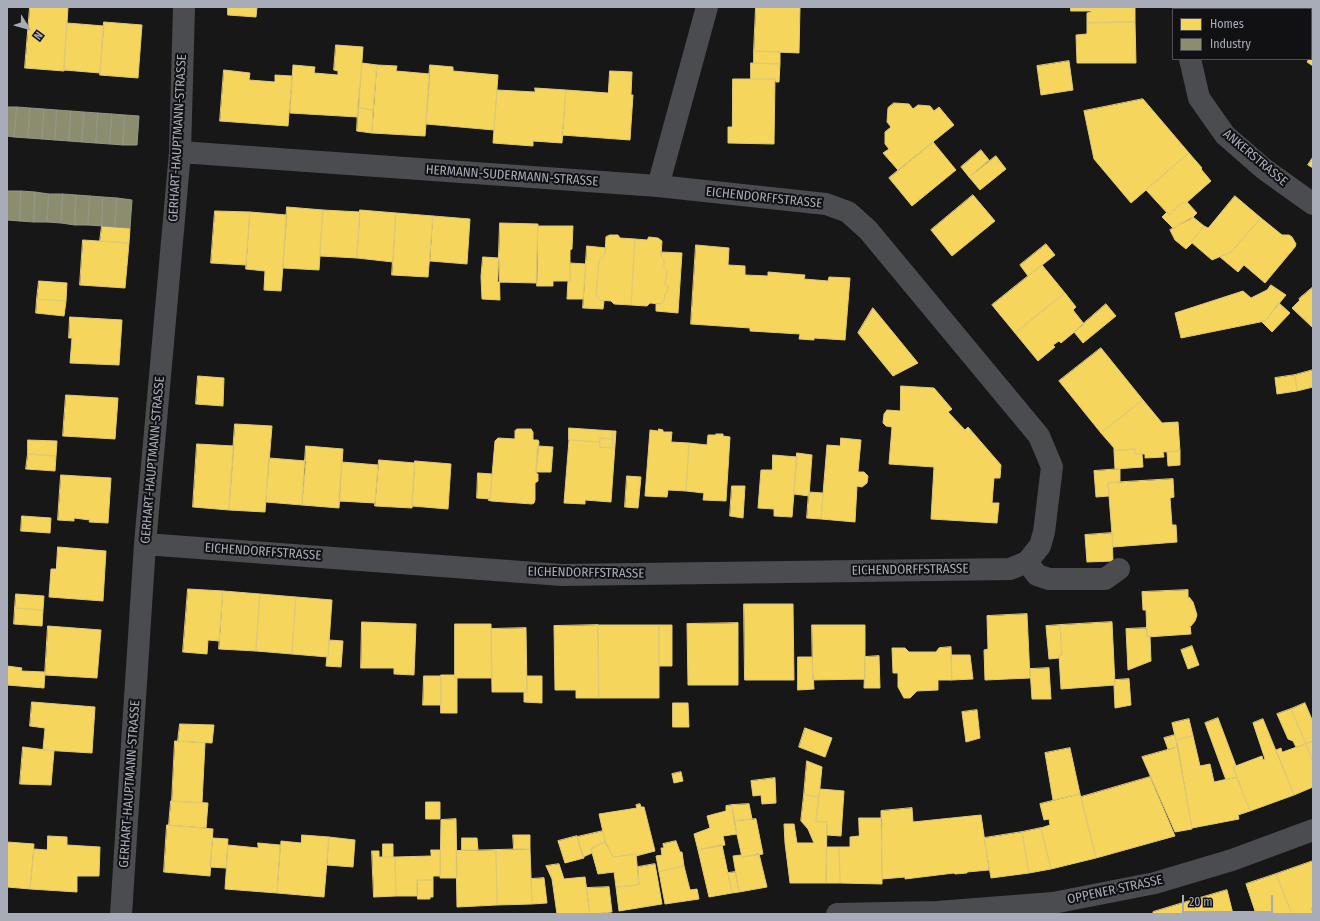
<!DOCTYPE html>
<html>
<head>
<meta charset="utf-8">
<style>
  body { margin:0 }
  #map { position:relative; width:1320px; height:921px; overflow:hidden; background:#171717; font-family:"Fira Sans Condensed",sans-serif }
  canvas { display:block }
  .frame { position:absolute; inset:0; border:8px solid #a8acb8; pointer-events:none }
  .legend { position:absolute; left:1172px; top:8px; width:140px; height:52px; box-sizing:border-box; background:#111113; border:1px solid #4d4f55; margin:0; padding:5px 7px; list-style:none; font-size:12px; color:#a8acb8 }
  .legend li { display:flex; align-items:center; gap:8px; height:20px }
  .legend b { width:20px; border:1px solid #4d4f55 }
  .north { position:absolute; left:8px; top:8px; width:40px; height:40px; -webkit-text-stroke:3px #111113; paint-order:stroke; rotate:127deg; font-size:11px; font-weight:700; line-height:16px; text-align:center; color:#a8acb8 }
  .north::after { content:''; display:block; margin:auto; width:14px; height:18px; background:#a8acb8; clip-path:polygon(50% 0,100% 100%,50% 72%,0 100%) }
  .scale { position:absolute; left:1182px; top:895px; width:91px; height:18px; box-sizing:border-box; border:2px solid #a8acb8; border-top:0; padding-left:5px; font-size:12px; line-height:14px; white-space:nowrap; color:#a8acb8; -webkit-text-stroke:3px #111113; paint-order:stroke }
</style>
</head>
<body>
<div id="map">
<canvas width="1320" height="921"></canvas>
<div class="frame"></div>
<ul class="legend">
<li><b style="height:11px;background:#f6d55c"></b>Homes</li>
<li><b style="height:11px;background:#8c8c6e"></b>Industry</li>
</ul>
<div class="north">N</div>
<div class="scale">20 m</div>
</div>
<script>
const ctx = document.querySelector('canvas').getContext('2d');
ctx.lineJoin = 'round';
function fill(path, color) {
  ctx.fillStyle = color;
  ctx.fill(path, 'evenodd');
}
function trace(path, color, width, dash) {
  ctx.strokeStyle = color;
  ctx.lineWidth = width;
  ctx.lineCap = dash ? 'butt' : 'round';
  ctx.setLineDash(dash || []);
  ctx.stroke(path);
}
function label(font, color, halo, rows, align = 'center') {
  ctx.font = font + ' "Fira Sans Condensed",sans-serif';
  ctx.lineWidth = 4;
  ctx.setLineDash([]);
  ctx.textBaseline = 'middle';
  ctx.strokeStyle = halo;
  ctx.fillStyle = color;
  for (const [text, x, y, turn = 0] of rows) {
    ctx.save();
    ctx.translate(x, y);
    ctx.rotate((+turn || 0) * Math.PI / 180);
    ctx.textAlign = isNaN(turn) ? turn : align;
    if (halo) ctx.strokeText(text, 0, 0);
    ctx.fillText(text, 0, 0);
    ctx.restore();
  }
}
const homes = new Path2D(`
  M30 7H68L64 71 25 68Z
  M228 7H257L256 17 228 15Z
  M756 7H800L799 53 754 51Z
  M1071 7H1135V22L1087 23V13L1091 12V11H1071Z
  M1311 17 1313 18V26L1311 30Z
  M104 22 142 25 138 78 100 75Z
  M1135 22 1136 63H1077L1076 35 1087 34V23Z
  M67 23 104 26 100 73 64 70Z
  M336 45 363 47 358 117 290 113 293 65 315 67 314 73 338 75V71L334 70Z
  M754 51 780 52V64L754 63Z
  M1313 53V66L1307 62 1309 59H1311Z
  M1069 61 1073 90 1041 95 1037 66Z
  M362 63 377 65 373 110 358 108Z
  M751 63 780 64 779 82H776L775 79H751Z
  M377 65 397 66 396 71 430 74 425 136 372 133Z
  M430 65 453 67V71L498 75 494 130 426 124Z
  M224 70 250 73 249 80 275 82V75L292 76 288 126 220 121Z
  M610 71 632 72 631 95H633L630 140 562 135 566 90 608 93Z
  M733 79H775L774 144 728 143V127H732Z
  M535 88 566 90 562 143 533 141V146L493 143 497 90 535 92Z
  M1143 99 1189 153 1131 203 1094 159 1084 111Z
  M894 103 909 104 913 109 918 105 930 106 934 111 939 107 954 125 898 170 883 153 889 149 885 144V132L891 127 887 122 888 108Z
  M358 108 373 110 372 133 357 131Z
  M933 142 956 170 912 206 889 178Z
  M981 150 989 160 969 177 961 167Z
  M1189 153 1202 168 1201 169 1211 181 1185 204 1183 202 1169 215 1146 190Z
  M996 156 1006 169 980 190 969 177Z
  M1313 157V168L1308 165Z
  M973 195 995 221 952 256 931 230Z
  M1235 196 1261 218 1231 252 1212 260 1191 242 1204 226 1208 228Z
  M1183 202 1185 204 1187 202 1197 213 1191 219 1173 228 1162 217 1167 212 1169 215Z
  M287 207 323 210 319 270 283 268Z
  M323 210 360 212 357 258 320 256Z
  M360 210 396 213 393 262 357 258Z
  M215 211 250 212 246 265 211 263Z
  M250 212 287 215 281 291 264 290 265 271 246 269Z
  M396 213 433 216 428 277 392 275Z
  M433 216 470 219 467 264 430 261Z
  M1193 217 1204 226 1191 242 1192 243 1186 249 1175 240 1170 230Z
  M1261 218 1282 235H1289L1292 237 1296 244 1295 247 1265 283 1244 265 1238 272 1220 257 1231 252Z
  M500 223 538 224 536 283 498 282Z
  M102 226 130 228 129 243 100 241Z
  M538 226H573L572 249 570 250V281H553V286H537Z
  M610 235H618L620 238 635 239 631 305 614 304 611 301 600 300 596 296 599 260 605 254 606 237Z
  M649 237 658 238 662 241 661 256 664 260V267L667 270 665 285 668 286 667 293H665L664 301 661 304 650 303 647 306 631 305 635 239 647 240Z
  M83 240 129 243 125 288 80 285Z
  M1046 244 1055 255 1028 276 1020 265Z
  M696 245 729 248 728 265 745 266V275L768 276V272L805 275 804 279 828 281 829 277 850 278 845 340 814 338V340L799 339 800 334 750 331V328L691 324Z
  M587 246 606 248 605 254 599 260 596 296 600 300 604 301 603 309 583 308Z
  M661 252 682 253 678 313 656 311V304H661L664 301 665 293H667L668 286 665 285 667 270 664 267V260L661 256Z
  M483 257 499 258 500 300 482 299 481 277Z
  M570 263 586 264 583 299H567L568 281H570Z
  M1042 265 1065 293 1015 333 992 305Z
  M39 281 67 283 66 301 37 299Z
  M1271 285 1286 295 1265 321 1181 338 1175 313 1243 291 1251 298 1267 290Z
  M1313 287V328L1292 308 1300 300 1299 299Z
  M1065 293 1076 307 1073 310 1084 324 1061 343 1059 341 1053 345 1055 347 1038 361 1015 333Z
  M37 299 66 301 64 316 36 313Z
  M1279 303 1290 313 1272 332 1261 321H1265Z
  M1106 304 1116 316 1083 343 1074 332Z
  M873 308 918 363 893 376 858 333Z
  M70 317 122 320 119 365 70 363 72 338H69Z
  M1101 348 1143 400 1101 433 1059 381Z
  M1313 370V387L1297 391 1295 375Z
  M1295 375 1297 391 1277 394 1275 378Z
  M198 376 224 378 223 406 196 404Z
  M901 386 934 388 952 409 948 412 965 430 968 427 1001 465 1000 478H994L992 503H999L997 523 931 519 934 467 889 464 892 427 886 426 883 423 884 414 887 410 900 411Z
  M66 395 118 398 115 439 63 436Z
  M1143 400 1162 423 1178 422 1180 451 1163 452 1164 457 1145 458V454H1135V449L1114 451V448L1101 433Z
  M235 424 272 426 265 512 229 510Z
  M569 428 613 431V439L600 438V442L569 440Z
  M517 429H531L533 432V440H538L539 442 536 473 538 474V481L535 483V500L534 503 532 504 491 501 488 500 490 499 495 441 498 438 515 439V431Z
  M659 429 663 430V432H672L671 442 689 443 686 491 668 490 667 497 645 496 650 430 658 431Z
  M613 431H616L611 502 585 500V504L564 503 569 440 600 442V447L612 448Z
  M716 434H723V436L730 437 726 501 703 500 704 493 686 491 689 443 707 445 708 435H716Z
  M600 438 613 439 612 448 600 447Z
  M841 438 861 440 858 472H864L868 476 867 483 862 487 857 486 855 522 821 519 827 445 840 446Z
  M28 440 57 441 56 456 28 454Z
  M197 444 234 446 229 510 193 507Z
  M306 446 343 449 339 508 302 505Z
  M538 446 553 447 551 472H536Z
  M1135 449V454H1142L1143 467 1115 469 1114 451Z
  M1180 451V465L1168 466 1167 452Z
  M797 453 812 455 809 496 794 494Z
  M28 454 56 456 55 471 26 469Z
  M773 455 797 457 792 517 774 516V509L758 508 761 470H772Z
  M269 458 306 461 302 505 266 502Z
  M379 460 415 463 412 508 375 506Z
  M415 461 451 464 448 509 412 506Z
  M342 462 378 465 375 503 339 501Z
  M1120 469V482L1108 483 1109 496 1096 497 1094 471Z
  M478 473 492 474 490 499 477 498Z
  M61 475 111 478 108 523 89 522 90 520 74 518V521L58 520Z
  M627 476 641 477 638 508 625 507Z
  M1173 479 1174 497 1170 498 1172 525H1176L1177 542 1113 547 1108 483Z
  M732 486H745L743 518 730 516Z
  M809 492 823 493 821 519 807 518Z
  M22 516 51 518 50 533 21 531Z
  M1112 533 1113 561 1087 562 1085 535Z
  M58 547 106 551 103 601 49 597 51 569H56Z
  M188 589 223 591 219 641 208 640 207 654 183 652Z
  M1188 590V599L1189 597 1193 602 1197 615 1195 621 1191 626 1190 625 1191 634 1147 637 1146 610H1143L1142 592Z
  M223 591 260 594 256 651 219 649Z
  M16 594 44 596 43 610 15 608Z
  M260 594 296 597 292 654 256 651Z
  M296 597 332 600 328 657 292 654Z
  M744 604H793L794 680H745Z
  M15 608 43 610 42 626 14 624Z
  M1027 614 1030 678 985 680 984 650 988 649 987 616Z
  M362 622 416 624 414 675 394 674V668H361Z
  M1112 622 1115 685 1061 689 1059 655H1062L1060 625Z
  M738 623V685H688L687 624Z
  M455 624H491L492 678H455Z
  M598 625 599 698H576V690H555L554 626Z
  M598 625H659V698H599Z
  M659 625H672V666H659Z
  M812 625H865V679L813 680Z
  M1060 625 1062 655H1059V658L1049 659 1046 626Z
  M48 626 101 630 97 678 45 675Z
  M526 628 527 692H492L491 629Z
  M1147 628V637H1150L1151 661 1128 670 1126 629Z
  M329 640 343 641 341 667 326 666 327 656 328 657Z
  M1192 646 1199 665 1188 669 1181 650Z
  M951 647 952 680H938V690L917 691 910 698H904L898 687V673H893L892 648H905L909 652H936L939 648Z
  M951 655H970L973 679 952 680Z
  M879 656 880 688H864L865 657Z
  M798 657H812L814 689 798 690Z
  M7 666 22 668 21 671 45 672 44 688 7 685Z
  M1049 668 1051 699H1032L1030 669Z
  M441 675H455V678H457V713H441Z
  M424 676H441V705H423Z
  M527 676H542V703L524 702V692H527Z
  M1129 679 1131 705 1115 708 1114 685H1115V680Z
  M32 702 95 707 92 753 43 750 45 728 30 726Z
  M673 703H688L689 727H673Z
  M1305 703 1313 722V741L1306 744 1291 709Z
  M1291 709 1306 744 1296 747 1293 741 1288 739 1277 714Z
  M977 710 980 738 966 742 962 712Z
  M1218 718 1236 766 1233 767 1237 777 1226 780 1205 723Z
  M1189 719 1193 736 1176 740 1172 723Z
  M1263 719 1294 795 1250 811 1233 767 1262 756 1263 760 1265 759 1253 723Z
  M180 724 214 725 212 743 178 741Z
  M805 728 832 738 825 757 799 747Z
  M1175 735 1178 747 1168 749 1164 738Z
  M1193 736 1200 766 1210 764 1214 782 1237 777 1250 811 1238 815 1239 819 1192 828 1176 740Z
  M175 741 205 743 202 803 172 801Z
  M1313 741V762L1306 744Z
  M1306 744 1313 762V787L1294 795 1276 750 1281 748 1282 752Z
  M23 747 54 751 51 785 20 784Z
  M1178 747 1192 829 1175 832 1142 757Z
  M1070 748 1080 794 1053 800 1045 753Z
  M807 761 822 767 819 797 804 795Z
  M681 772 683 781 674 783 672 774Z
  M1150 777 1175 836 1096 858 1081 797Z
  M775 778 776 803 762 804 761 795 753 796 751 781Z
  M820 789 844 791 841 836 827 835V822L816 821Z
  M1080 794 1096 858 1051 869 1041 828 1050 825 1049 819 1044 820 1040 804Z
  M804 795 819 797 816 821 827 822 826 883H790L785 843 784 824H794L797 843H814L808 829 801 821Z
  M171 801 208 803 206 828 169 825Z
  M426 802H440V819H426Z
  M640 804 641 807H644L655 851 636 856V854L613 857 605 841 599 814 637 808 636 805Z
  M749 804 752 819 734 821 732 805Z
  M732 805 737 834 723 836 725 845 698 850 694 834 710 828 707 816 726 811V806Z
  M912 808 913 822 981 815 989 870 967 872V873L955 874 954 873 905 879V877L882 879 881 811Z
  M859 818H882V884L840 883 839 847H850V837L859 836Z
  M456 819 457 878H440L441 820Z
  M756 819 763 854 742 857 734 821Z
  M167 825 213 829 210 876 164 872Z
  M1041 828 1051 869 1029 873 1022 832Z
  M603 831 605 842 591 849 592 853 583 857 577 837Z
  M1022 832 1029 873 991 878 984 838Z
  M302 835 329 837 324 897 277 893 281 841 301 843Z
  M513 835H530V849H514Z
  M48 836 67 837V845L100 847 99 876H77V892L30 889 34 849 47 850Z
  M577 836 584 858 565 863 558 841Z
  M329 837 355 840 353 867 327 865Z
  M213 838 228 839 226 868 210 867Z
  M462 838H477L478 850H462Z
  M676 841 680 852H682L684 866 659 872 656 856 662 855 661 848H664L663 844Z
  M7 842 34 844 30 889 7 887Z
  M605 842 613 857 636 854 639 885 616 887 614 872 598 874 591 849Z
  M258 843 280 845 277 893 225 889 228 845 258 848Z
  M383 844H393V857H383Z
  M722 845 732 893 709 897 698 850Z
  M827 847H839L840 883H826Z
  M530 849 532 904 497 905 496 850Z
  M431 850H440V876H433V880H417V896H396L395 857 431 856Z
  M496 850 497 905 457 907 456 851Z
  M372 851H379V857H395L396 896 374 897Z
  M759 854 767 887 739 892 733 856 741 855 742 857Z
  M1313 861V908H1311L1313 914H1292L1276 874Z
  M559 864 564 879 585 877 590 914H557L552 879 546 866Z
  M655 864 662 904 619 911 616 887 639 885 638 867Z
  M684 866 690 890 697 889 699 899 665 904 659 872Z
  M735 872 739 892 732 893 728 873Z
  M1276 874 1292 914H1256L1246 884Z
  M544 878 547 903 532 904 531 879Z
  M417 880H433V897H430V899H418Z
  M609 887 612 912 590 914 586 888Z
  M1227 890 1233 914H1196L1193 900Z
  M1193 900 1196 914H1153V912Z`);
fill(homes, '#f6d55c');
trace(homes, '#dfc978', 1);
const industry = new Path2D(`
  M7 107H17L14 137 7 136Z
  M17 107 30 108 28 138 14 137Z
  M30 108 44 109 42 139 28 138Z
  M44 109 57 110 55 140 42 139Z
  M57 110 71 111 69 141 55 140Z
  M71 111 84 112 82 142 69 141Z
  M84 112 98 113 96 143 82 142Z
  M98 113 112 114 110 144 96 143Z
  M112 114 125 115 123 145 110 144Z
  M125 115 139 116 137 145H123Z
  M8 191H21L20 221 7 220Z
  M21 191 35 192 34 222 20 221Z
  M35 192 49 194 47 222H34Z
  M49 194H63L61 223 47 222Z
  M63 194 76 195 75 225 61 223Z
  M76 195 90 196 88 225H75Z
  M90 196 103 197 102 226 88 225Z
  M103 197 117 198 115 227 102 226Z
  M117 198 132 200 130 228 115 227Z`);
fill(industry, '#8c8c6e');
trace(industry, '#949684', 1);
trace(new Path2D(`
  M1188 9 1189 7
  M1190 59 1199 98 1225 135 1264 169 1313 204
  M180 152 658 186 707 7
  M145 544 562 575 1010 569 1027 562 1040 546 1044 532 1052 467 1039 436 868 230 848 212 826 204 658 186
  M1027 562 1037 575 1049 579H1105L1119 569
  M121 914 145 544 180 152 184 7`), '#4b4c50', 22);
trace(new Path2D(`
  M837 914 937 912 1053 903 1155 883 1232 860 1313 830`), '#4b4c50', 22);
label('13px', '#a8acb8', '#111113', [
  ["GERHART-HAUPTMANN-STRASSE",178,138,-87],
  ["ANKERSTRASSE",1255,158,40],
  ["HERMANN-SUDERMANN-STRASSE",512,176,4],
  ["EICHENDORFFSTRASSE",764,198,6],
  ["GERHART-HAUPTMANN-STRASSE",153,460,-85],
  ["EICHENDORFFSTRASSE",263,552,4],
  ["EICHENDORFFSTRASSE",910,570,-1],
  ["EICHENDORFFSTRASSE",586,573,1],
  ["GERHART-HAUPTMANN-STRASSE",130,784,-86],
  ["OPPENER STRASSE",1115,890,-12]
]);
</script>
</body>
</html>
